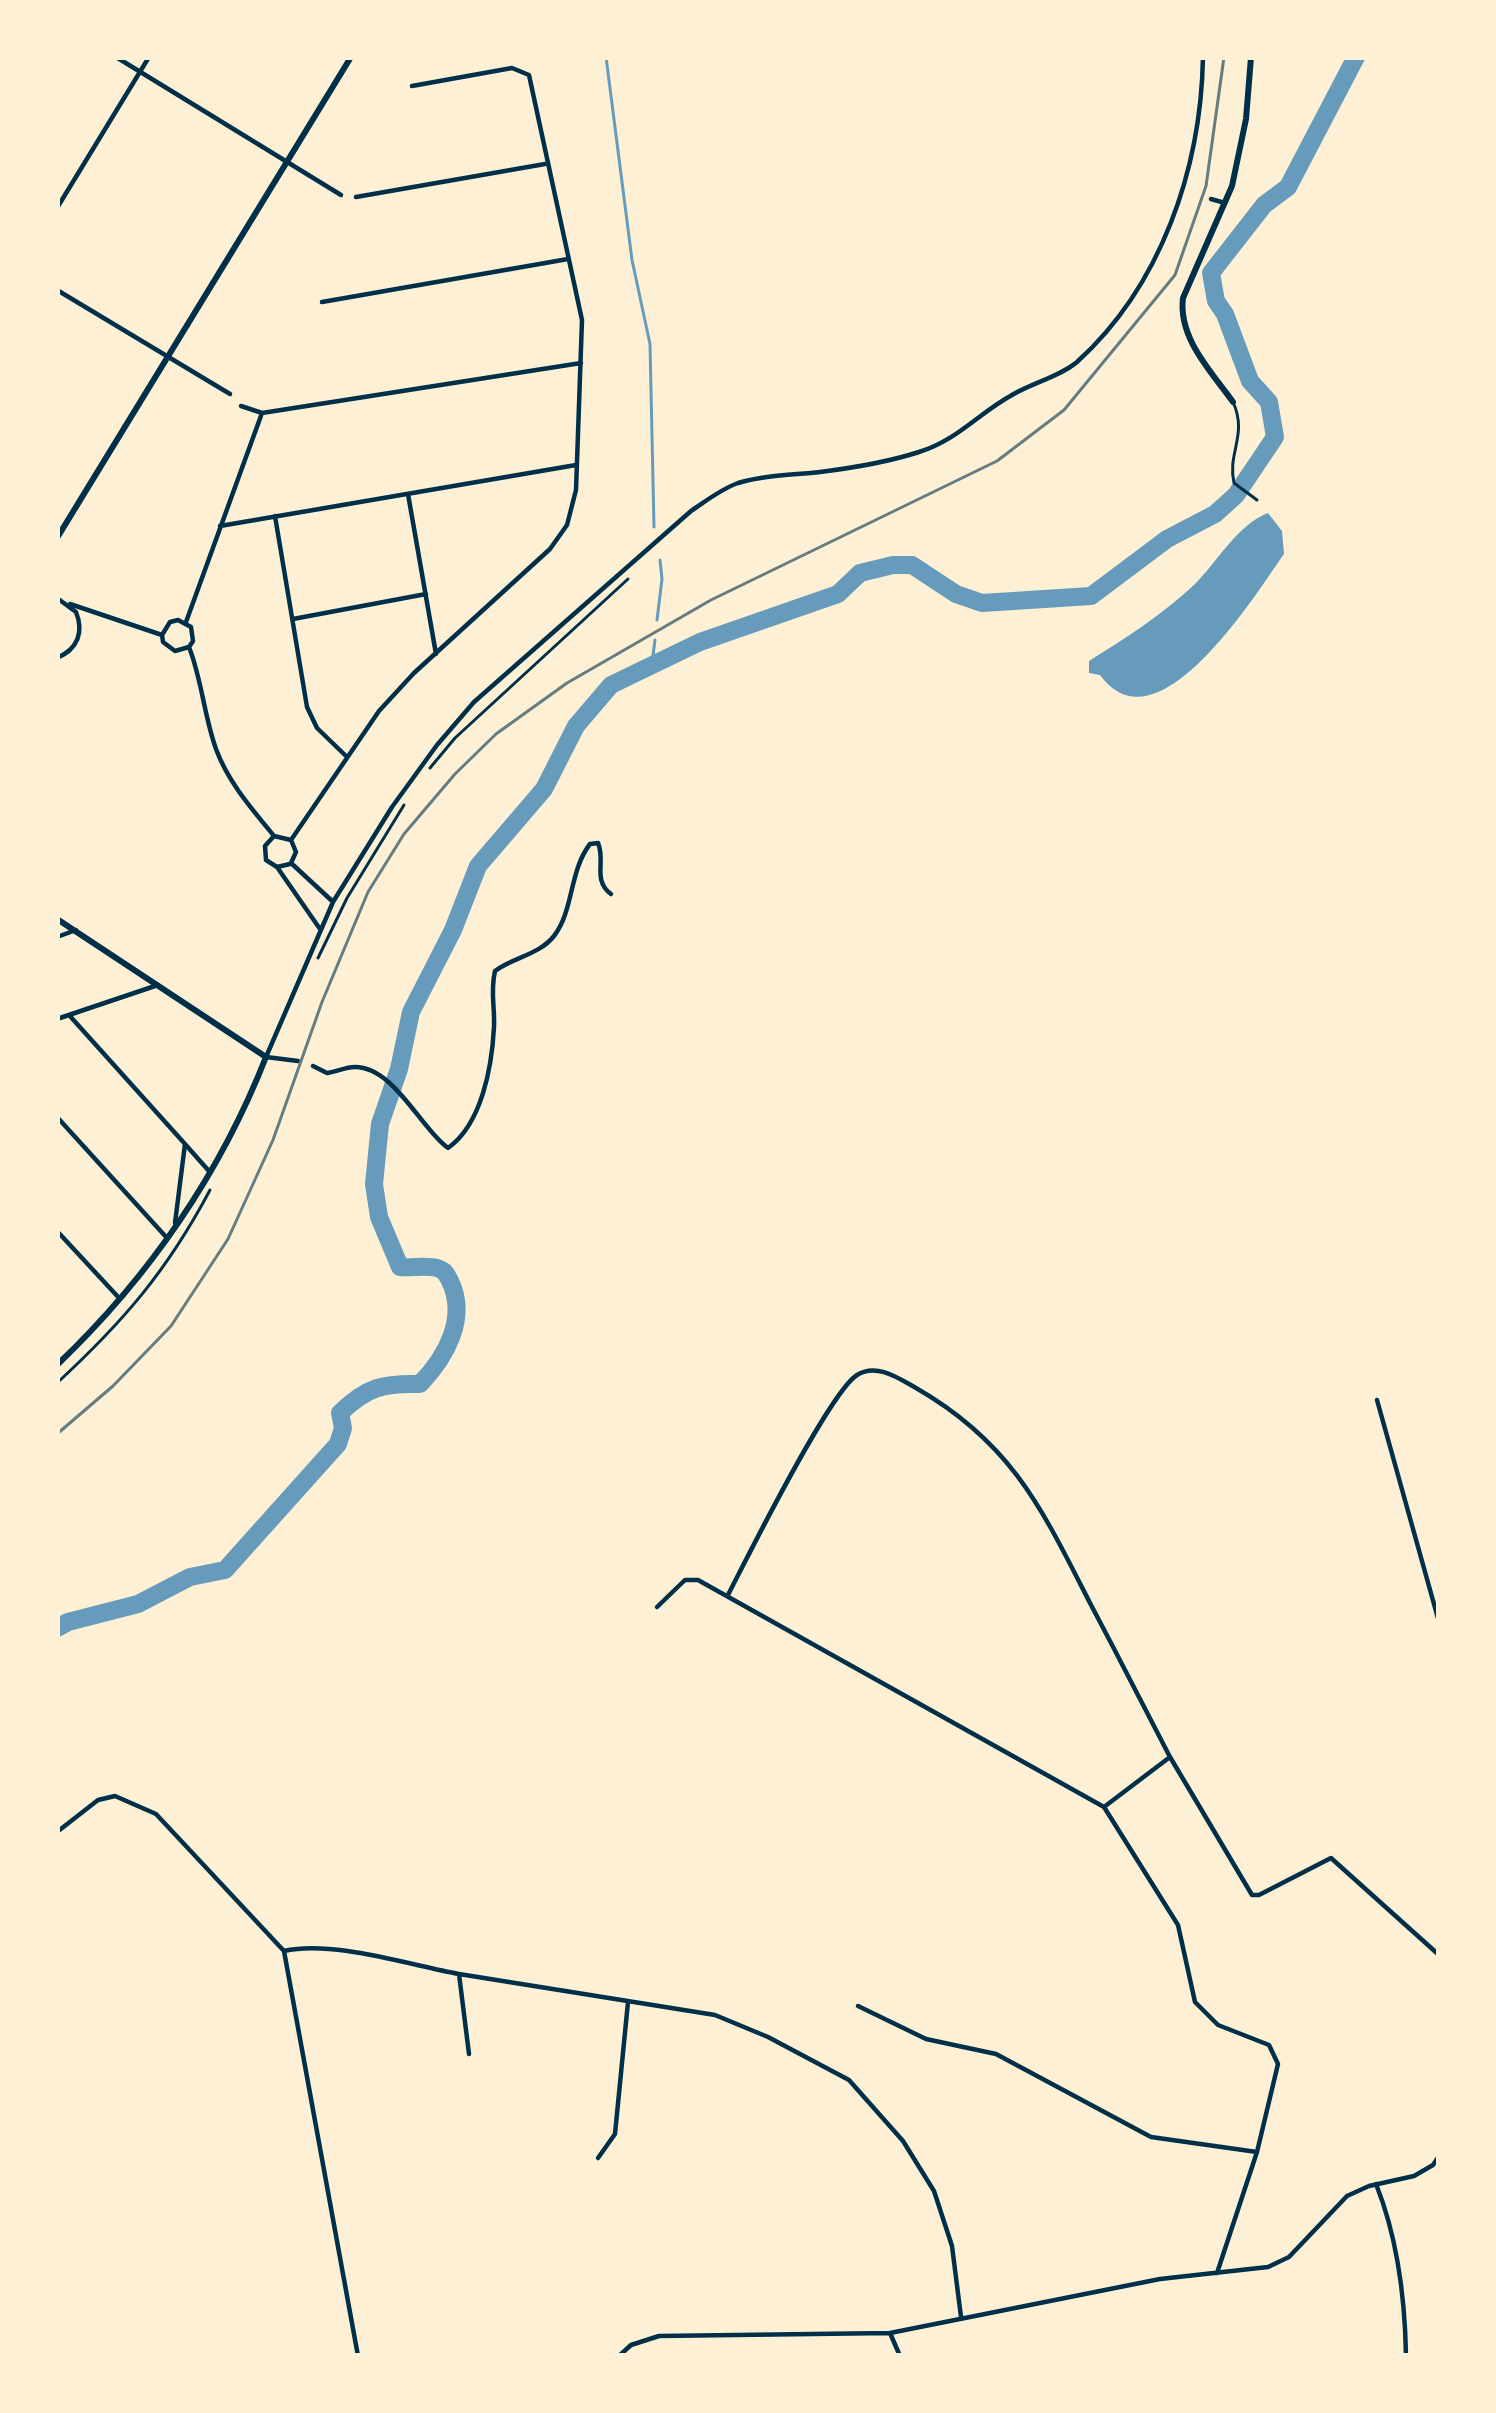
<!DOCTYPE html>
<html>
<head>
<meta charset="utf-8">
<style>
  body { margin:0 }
  #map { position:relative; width:1496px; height:2413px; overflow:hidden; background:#fdf0d5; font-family:"PT Sans",sans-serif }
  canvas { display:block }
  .frame { position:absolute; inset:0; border:60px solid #fdf0d5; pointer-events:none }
</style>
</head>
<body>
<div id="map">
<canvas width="1496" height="2413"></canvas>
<div class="frame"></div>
</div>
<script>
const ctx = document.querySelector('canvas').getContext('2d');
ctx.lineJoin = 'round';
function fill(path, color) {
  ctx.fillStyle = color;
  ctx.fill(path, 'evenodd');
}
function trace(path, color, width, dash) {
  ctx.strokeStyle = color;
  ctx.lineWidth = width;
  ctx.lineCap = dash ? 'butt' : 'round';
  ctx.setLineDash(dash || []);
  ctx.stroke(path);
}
fill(new Path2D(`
  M1268 513 1282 531 1284 554C1255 595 1157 754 1100 675L1089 673V661C1126 638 1163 614 1195 584 1218 561 1237 525 1268 513Z`), '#669bbc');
trace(new Path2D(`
  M606 57 632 260 650 344 654 527
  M657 620 662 579 660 560
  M652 663 655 640`), '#669bbc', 3);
trace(new Path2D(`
  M57 1628 68 1622 138 1604 190 1577 225 1570 338 1444 343 1428 340 1413C367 1387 383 1383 420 1384 446 1357 468 1318 450 1281 446 1274 446 1271 437 1268 428 1265 411 1268 400 1267L379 1217 374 1184 380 1124 399 1069 411 1012 453 930 478 866 544 789 576 726 611 685 700 642 838 594 860 573 893 565H912L956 594 982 603 1091 596 1167 539 1215 514 1236 495 1275 437 1269 402 1250 381 1225 314 1216 301 1211 273 1264 205 1288 187 1356 57`), '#669bbc', 18);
trace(new Path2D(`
  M430 768 455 738 628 579
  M318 958 347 898 404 805
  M57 1383C124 1321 167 1271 210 1190`), '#003049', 3);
trace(new Path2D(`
  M1233 402C1248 435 1227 453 1234 483L1257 500`), '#003049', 3);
trace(new Path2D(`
  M116 57 341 195
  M356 197 545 164
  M1211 199 1225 203
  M57 208 149 57
  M57 290 230 394
  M322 302 568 259
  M241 406 262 413 581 363
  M408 494 436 654
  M275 516 307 707 317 728 346 756
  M220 526 576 465
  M57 598 76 612C84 632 78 649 57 658
  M70 604 162 635 163 642 175 651 189 647
  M293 619 426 594
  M186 622 262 413
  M162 635 170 622 178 620 191 627 193 641 189 647C202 680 204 716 216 749 228 782 252 809 274 836L291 840
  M274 836 265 846 266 860 277 867 290 864
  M291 863 296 852 291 840 379 711 414 673 550 549 567 525 576 490 582 320 529 75 512 68 412 86
  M291 863 331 900
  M277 867 320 929
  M57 937 76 930
  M69 1015 185 1144
  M57 1019 158 985
  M298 1061 266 1057 333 902 392 807 437 745 474 702 691 511C706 501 721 489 738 483 764 475 793 475 820 472 852 468 888 462 919 452 956 441 979 413 1012 395 1032 383 1059 377 1077 362 1161 286 1201 169 1203 57
  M313 1066 327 1073C335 1072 346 1067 355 1067 394 1067 421 1129 448 1148 482 1124 492 1066 494 1027 495 1006 490 992 495 971 514 957 539 955 554 936 574 910 569 871 590 844L598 843C606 861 592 880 611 894
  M57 1117 167 1238
  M175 1223 185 1144 208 1170
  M57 1231 120 1299
  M1377 1400 1439 1622
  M728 1595C748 1556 829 1393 857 1375 877 1363 898 1378 916 1388 1012 1443 1042 1509 1090 1603 1117 1654 1143 1705 1170 1757L1104 1807
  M657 1607 685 1580H698L1104 1807 1178 1925 1195 2002 1218 2025 1269 2045 1278 2064 1257 2152 1217 2273
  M1170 1757 1252 1895H1259L1331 1858 1439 1955
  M57 1832 98 1800 115 1796 156 1814 284 1951 358 2356
  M284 1951C333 1940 409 1965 459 1974L469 2054
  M459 1974 715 2015 768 2037 849 2080 903 2141 934 2191 952 2246 961 2317
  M858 2006 926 2039 996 2054 1151 2137 1257 2152
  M598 2158 615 2134 628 2002
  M1376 2184C1398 2239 1405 2297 1406 2356
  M890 2333 900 2356
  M619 2356 631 2345 659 2336 890 2333 1160 2279 1268 2267 1289 2257 1347 2196 1369 2186 1414 2176 1433 2165 1439 2156`), '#003049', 4.5);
trace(new Path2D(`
  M1233 402C1211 371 1178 338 1183 298L1232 186 1246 119 1251 57
  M57 538 351 57
  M57 919 266 1057C220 1174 148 1278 57 1365`), '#003049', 6);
trace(new Path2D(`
  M57 1434 113 1386 171 1326 228 1239 273 1140 322 1002 368 892 404 834 455 774 496 734 567 683 711 600 997 461 1064 410 1175 275 1206 186 1224 57`), '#657d81', 3);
</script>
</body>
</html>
